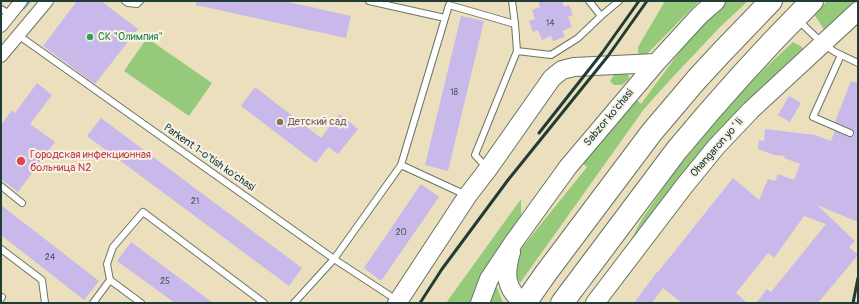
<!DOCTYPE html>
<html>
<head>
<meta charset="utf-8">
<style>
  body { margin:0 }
  #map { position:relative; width:859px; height:304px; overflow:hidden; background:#ecdfbd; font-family:Pangolin,sans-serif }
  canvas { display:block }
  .frame { position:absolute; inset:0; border:2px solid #1f3d34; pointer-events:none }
</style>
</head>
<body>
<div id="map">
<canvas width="859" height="304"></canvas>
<div class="frame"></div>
</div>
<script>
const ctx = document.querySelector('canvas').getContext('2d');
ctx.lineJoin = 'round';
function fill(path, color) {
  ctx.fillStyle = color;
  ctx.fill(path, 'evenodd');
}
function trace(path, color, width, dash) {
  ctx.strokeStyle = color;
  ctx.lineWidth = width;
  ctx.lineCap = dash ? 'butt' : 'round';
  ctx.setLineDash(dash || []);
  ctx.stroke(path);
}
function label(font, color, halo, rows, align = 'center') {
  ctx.font = font + ' Pangolin,sans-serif';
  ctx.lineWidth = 4;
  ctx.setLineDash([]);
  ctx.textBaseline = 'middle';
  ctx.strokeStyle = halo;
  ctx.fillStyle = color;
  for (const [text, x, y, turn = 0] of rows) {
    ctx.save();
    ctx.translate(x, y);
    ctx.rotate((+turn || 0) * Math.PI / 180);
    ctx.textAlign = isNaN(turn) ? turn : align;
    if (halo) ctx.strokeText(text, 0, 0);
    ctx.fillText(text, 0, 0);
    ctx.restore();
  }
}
fill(new Path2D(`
  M665 1H699L646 55H641L638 53V47Z
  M727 1H748L721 26 670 80 644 109 520 283 516 276V255L587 167 580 161 633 96 641 104 695 31Z
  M827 1H858L825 31 814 14Z
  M147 38 212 83 189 116 124 71Z
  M793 42 802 47 804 50 623 255 632 238 642 219 675 171 692 151 733 101 762 71Z
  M618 71 626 73 629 76V79L622 85H614L610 81 614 75Z
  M521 199V219L474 303H446Z
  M495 282 503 303H487Z`), '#95ca7b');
trace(new Path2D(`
  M23 8 29 1`), '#4eabcc', 3.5);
fill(new Path2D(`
  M77 1H101L138 29 95 84 43 46Z
  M196 1H284L351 16 346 38 196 5Z
  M538 1H562L564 7 569 5 573 15 568 17 572 27 562 31 565 37 553 41 551 36 542 40 538 30 533 32 529 21 535 19 532 10 540 7Z
  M461 16 484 21 448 171 425 165Z
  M851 81 858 83V222L817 205 855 241 849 247 858 255 818 303H756L767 289 771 292 826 224 804 216 774 258 768 253 736 293 747 303H682L663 288 652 303H634L657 272H658L733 178 759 200 768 179 775 181 778 174 794 180 800 164 784 158 785 156 774 155 758 149 759 140 764 141 765 129 815 135 831 141 835 131 849 137 853 136 854 133 853 130 835 122Z
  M37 83 52 95 30 124 55 142 18 192 1 179V125L12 110 15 113Z
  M255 87 321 138 339 114 358 129 338 154 328 147 316 163 241 106Z
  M789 96 801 103 790 122 778 115Z
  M101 118 302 268 289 286 87 136Z
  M421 184 439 197 381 281 364 268Z
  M1 205 99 281 84 300 1 235Z
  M131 242 213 303H175L117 261Z`), '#c9b8ea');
const lane = new Path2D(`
  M125 1 128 3 137 4 140 1
  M369 1 445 18
  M512 1 515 24 517 51 551 55 578 38 601 16 619 1
  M589 1 601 16
  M1 9 10 14
  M798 20 822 43 835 52 858 63
  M18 35 334 259 389 295
  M841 55 813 117 850 133
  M486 167 475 155 517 51
  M1 186 22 203
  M466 195 401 165 449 5 515 24
  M1 249 42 280 45 303
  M110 280 107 264 113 247 143 212 264 303
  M1 299 2 297
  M93 303 110 280 141 303
  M294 303 334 259 401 165`);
const street = new Path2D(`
  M1 26 21 1
  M1 56 47 1`);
const secondary = new Path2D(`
  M511 252C505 273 504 290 525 303
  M397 303 468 195 488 169 552 78 562 70 574 67 656 63
  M480 303 489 279 513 243 568 167 656 63 700 15 716 1
  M595 303 685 185 716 147 751 110 858 11`);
const highway = new Path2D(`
  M525 303 546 273 652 132 697 79 721 53 771 1
  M562 303 676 151C719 99 764 49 812 1`);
trace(lane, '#677664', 8);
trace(street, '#677664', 14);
trace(secondary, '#677664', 20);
trace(highway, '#677664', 24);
trace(lane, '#fff', 6);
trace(street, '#fff', 12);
trace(secondary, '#fff', 18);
trace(highway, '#fff', 22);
trace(new Path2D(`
  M539 133 602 53 639 1
  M420 303 442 269 488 207 508 180 608 56 647 1
  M853 303 858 278`), '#1f3d34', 3);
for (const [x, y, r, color] of [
  [90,37,4,"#2e9e5b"],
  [280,122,4,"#8d6e63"],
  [21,161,5,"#e0444e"]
]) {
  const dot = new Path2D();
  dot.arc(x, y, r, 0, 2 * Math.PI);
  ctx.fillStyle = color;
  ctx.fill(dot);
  trace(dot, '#f7f3e8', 1.5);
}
label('9px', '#4a5c62', null, [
  ["14",550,24],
  ["18",454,93],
  ["21",195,202],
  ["20",401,233],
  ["24",50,258],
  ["25",165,282]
]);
label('11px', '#27864d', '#f7f3e8', [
  ["СК \"Олимпия\"",98,37]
], 'left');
label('11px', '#1f3d34', '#f7f3e8', [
  ["Sabzor ko'chasi",609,118,-50],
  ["Ohangaron yoʻli",717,148,-49],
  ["Parkent 1-o'tish ko'chasi",209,158,35]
]);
label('11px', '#785e54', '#f7f3e8', [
  ["Детский сад",288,122]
], 'left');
label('11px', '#be3a42', '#f7f3e8', [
  ["Городская инфекционная",30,155],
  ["больница N2",30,168]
], 'left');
</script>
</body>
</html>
